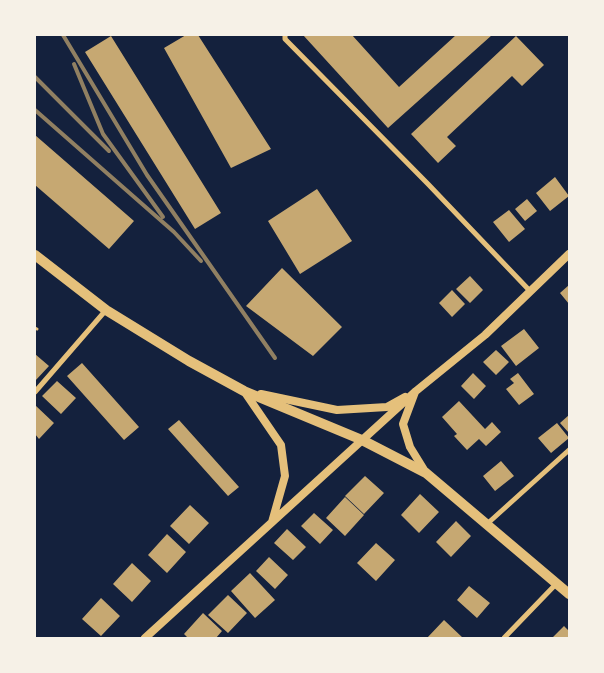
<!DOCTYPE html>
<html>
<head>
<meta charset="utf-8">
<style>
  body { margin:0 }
  #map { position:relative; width:604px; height:673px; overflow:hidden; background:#14213d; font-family:Lora,serif }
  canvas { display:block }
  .frame { position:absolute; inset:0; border:36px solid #f6f1e7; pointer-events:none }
</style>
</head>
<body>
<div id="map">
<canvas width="604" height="673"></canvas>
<div class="frame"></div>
</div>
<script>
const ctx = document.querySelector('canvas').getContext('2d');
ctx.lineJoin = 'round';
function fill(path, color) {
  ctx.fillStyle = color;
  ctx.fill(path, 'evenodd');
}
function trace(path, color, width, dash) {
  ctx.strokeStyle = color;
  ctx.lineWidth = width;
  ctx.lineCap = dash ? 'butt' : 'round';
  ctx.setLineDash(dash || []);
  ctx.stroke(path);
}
fill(new Path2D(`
  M186 35H198L271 149 231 168 164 48Z
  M303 35H352L399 87 456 35H492L388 128Z
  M111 36 221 213 195 229 85 52Z
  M516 36 544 65 522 86 512 76 447 137 456 146 438 163 411 134Z
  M35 135 134 221 109 249 35 185Z
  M555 177 569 196 550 211 536 193Z
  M317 189 352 241 300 274 268 221Z
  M527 199 537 211 525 221 515 209Z
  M509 210 525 229 509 242 493 222Z
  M282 268 342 327 313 356 246 306Z
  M470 276 483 290 470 303 456 289Z
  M569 285V304L560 293Z
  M452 290 465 304 452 317 439 303Z
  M524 329 539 348 516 366 501 346Z
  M496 350 509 362 496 375 483 362Z
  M35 354 49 366 35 381Z
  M82 363 139 427 124 440 67 376Z
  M473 373 486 386 474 399 461 386Z
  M518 373 534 394 519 405 506 389 514 383 510 379Z
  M57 381 76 398 61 414 42 396Z
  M459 401 485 429 492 422 501 432 486 446 479 439 467 450 454 436 457 434 442 417Z
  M35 405 54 423 39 439 35 434Z
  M569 415V433L560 423Z
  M179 420 239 487 228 496 168 429Z
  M557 423 569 438 551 453 538 438Z
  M501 461 514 476 495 491 483 476Z
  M365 476 384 493 364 514 345 496Z
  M420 494 439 512 419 533 401 515Z
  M345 497 364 515 345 536 326 518Z
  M190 505 209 523 189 544 170 526Z
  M314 513 333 530 320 544 301 526Z
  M456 521 471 536 451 557 436 542Z
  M287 529 306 547 293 560 274 543Z
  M167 534 186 552 167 573 148 555Z
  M376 543 395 560 376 581 357 563Z
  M269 557 288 575 275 589 256 571Z
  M132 563 151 581 132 602 113 584Z
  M250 573 275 600 255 618 231 591Z
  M469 586 490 603 477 618 457 600Z
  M228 595 247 613 228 633 208 615Z
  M101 598 120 616 101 636 82 619Z
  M203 613 222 631 216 638H188L184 634Z
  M444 620 463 638H427Z
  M564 626 569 631V638H552Z`), '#c6a872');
trace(new Path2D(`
  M35 328 37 329`), '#e5c07b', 3);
trace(new Path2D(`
  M285 35V39L428 184 530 291
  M35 392 106 310
  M487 524 569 450
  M504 638 557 583`), '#e5c07b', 5);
trace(new Path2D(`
  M244 391 281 445 285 476 272 522
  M415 392 403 424 410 447 426 473
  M261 394 337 410 387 407 405 397
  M145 638 416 391 485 335 569 254`), '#e5c07b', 8);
trace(new Path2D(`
  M35 255 106 310 189 361 244 391 362 440 426 473 569 594`), '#e5c07b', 10);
trace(new Path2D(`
  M63 35 147 175 275 358
  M74 64 103 134 163 217
  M35 77 109 151
  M35 110 174 232 201 261`), '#918062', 4);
</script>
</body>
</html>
